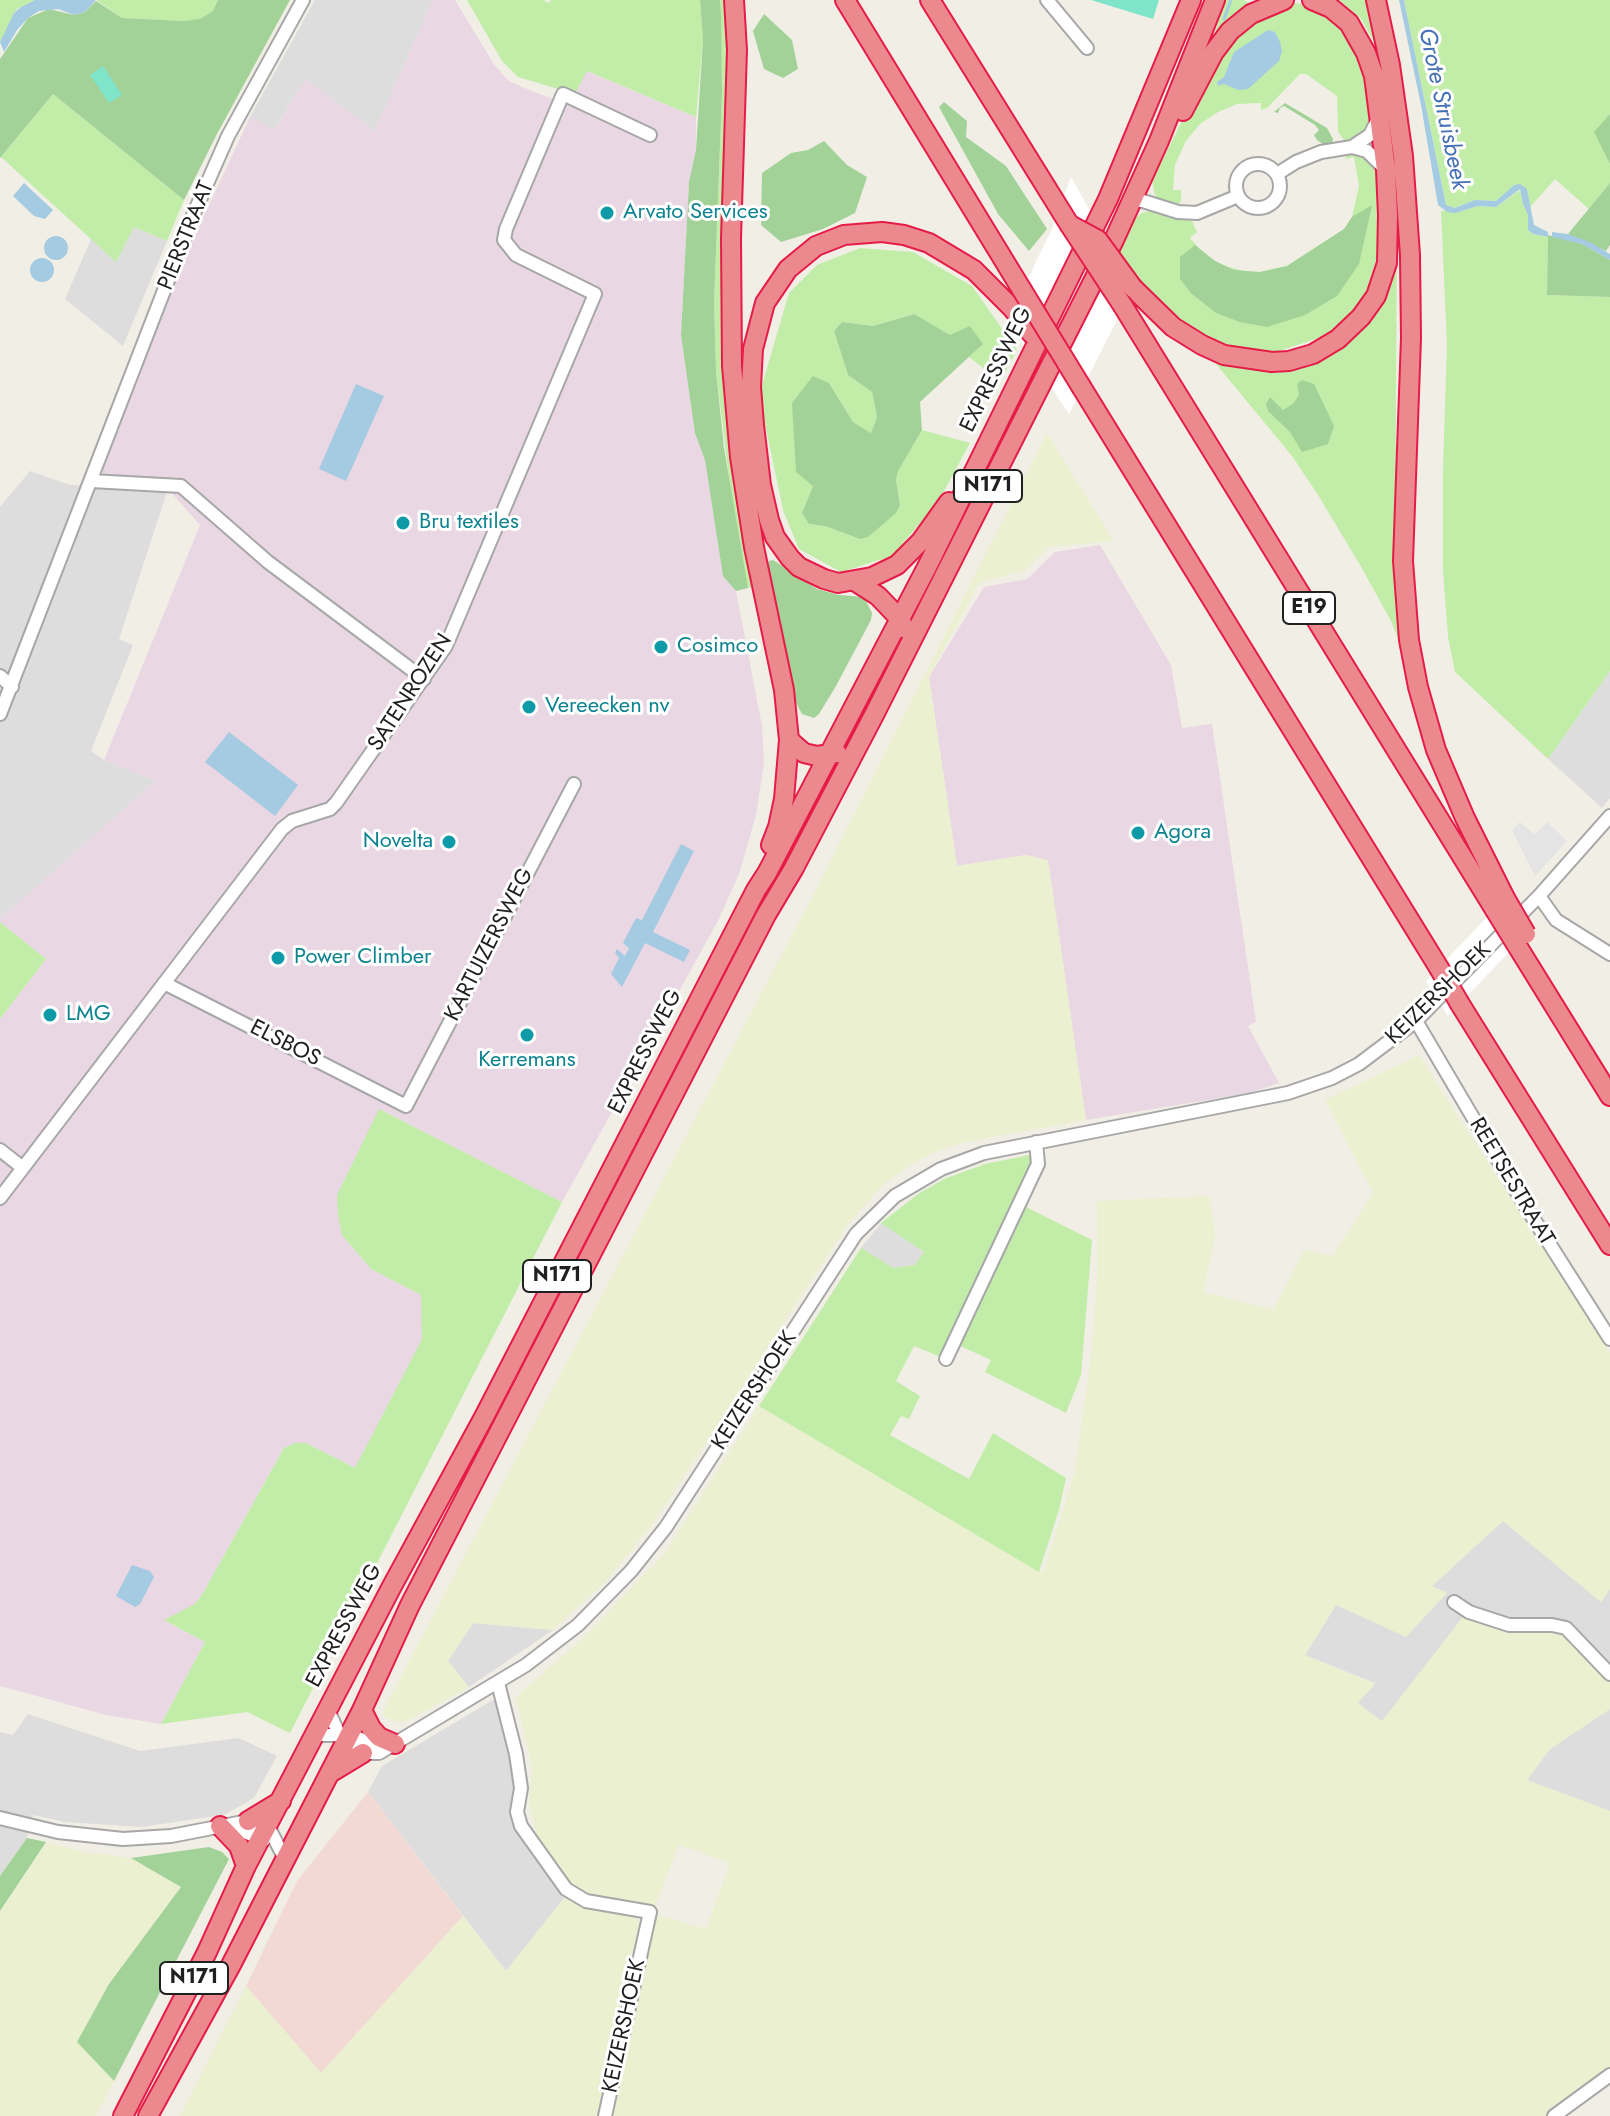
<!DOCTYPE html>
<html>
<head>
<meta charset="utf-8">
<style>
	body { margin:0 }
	canvas { display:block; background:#f1eee6 }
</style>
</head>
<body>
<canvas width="1610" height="2116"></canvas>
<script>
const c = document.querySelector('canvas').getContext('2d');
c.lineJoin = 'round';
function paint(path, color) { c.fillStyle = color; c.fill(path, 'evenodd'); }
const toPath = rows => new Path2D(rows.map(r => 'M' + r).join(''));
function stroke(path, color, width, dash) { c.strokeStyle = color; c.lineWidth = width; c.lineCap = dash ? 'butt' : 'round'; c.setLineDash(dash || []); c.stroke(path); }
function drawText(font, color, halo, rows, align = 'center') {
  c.font = font + ' Jost,sans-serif'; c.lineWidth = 6; c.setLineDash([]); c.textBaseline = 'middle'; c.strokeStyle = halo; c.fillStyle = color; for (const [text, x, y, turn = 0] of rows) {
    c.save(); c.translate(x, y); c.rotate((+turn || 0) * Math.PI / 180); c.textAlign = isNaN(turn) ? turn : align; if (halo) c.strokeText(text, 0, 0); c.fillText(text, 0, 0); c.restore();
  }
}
const residential = toPath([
	[315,0,433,0,375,131,305,79,274,131,250,117],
	[134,227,167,241,123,346,65,299,91,239,116,261],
	[30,471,70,485,168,489,119,639,133,645,91,751,104,760,156,781,0,919,0,507],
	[1610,671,1610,798,1602,808,1548,759],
	[881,1223,924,1252,915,1265,893,1268,861,1248],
	[1503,1521,1601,1602,1610,1589,1610,1672,1523,1624,1466,1613,1382,1722,1358,1703,1375,1683,1305,1655,1336,1605,1446,1592,1431,1587],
	[473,1623,553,1630,469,1687,448,1661],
	[498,1697,517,1782,515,1808,564,1892,565,1897,506,1971,368,1792,382,1766],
	[1610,1709,1610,1811,1527,1780,1550,1749],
	[28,1714,140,1751,239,1738,277,1756,254,1798,224,1815,141,1827,65,1822,33,1815,27,1838,0,1876,0,1732,13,1735]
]);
const commercial = toPath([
	[368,1792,463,1916,321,2073,246,1986,297,1881]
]);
const industrial = toPath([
	[433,0,455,0,495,66,509,81,529,90,569,105,586,71,696,117,696,150,689,182,681,335,695,432,705,460,723,576,736,591,762,726,764,763,756,815,739,874,718,921,562,1202,379,1109,342,1235,371,1269,421,1295,423,1339,355,1468,306,1443,284,1448,203,1593,195,1604,165,1621,205,1642,161,1724,106,1715,0,1686,0,1019,46,959,0,922,0,919,156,781,104,760,200,525,168,489,92,487,190,246,250,117,275,130,305,79,375,131],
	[1100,545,1171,665,1182,728,1212,724,1256,1022,1248,1026,1279,1083,1250,1093,1086,1120,1048,861,1026,855,957,866,929,677,984,587,1027,579,1055,552]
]);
const farmland = toPath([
	[1047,433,1114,541,1049,547,1025,570,979,583,929,677,957,866,1026,855,1048,860,1086,1120,966,1142,935,1152,908,1167,884,1184,849,1223,655,1521,606,1581,553,1630,473,1623,448,1661,469,1687,408,1721,398,1722,386,1718,383,1715,386,1705,812,897],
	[1419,1055,1610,1353,1610,1589,1601,1602,1503,1521,1432,1586,1447,1593,1406,1637,1336,1605,1305,1655,1375,1684,1358,1703,1382,1721,1466,1613,1564,1630,1610,1678,1610,1709,1550,1749,1527,1780,1610,1811,1610,2072,1549,2116,610,2116,654,1914,706,1929,730,1863,679,1845,655,1906,592,1898,570,1886,537,1835,529,1804,532,1768,516,1697,583,1638,664,1554,759,1406,1043,1573,1075,1471,1091,1357,1097,1280,1097,1201,1210,1196,1215,1237,1203,1292,1273,1310,1304,1250,1333,1256,1373,1193,1325,1100],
	[46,1842,85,1852,131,1858,181,1887,109,1984,77,2042,114,2081,96,2116,0,2116,0,1911],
	[565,1897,596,1908,634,1913,638,1919,640,1927,600,2108,608,2116,180,2116,246,1986,321,2073,463,1916,506,1971]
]);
const grass = toPath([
	[0,0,35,0,17,9,0,42],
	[96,0,218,0,213,11,199,20,183,21,122,18],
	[467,0,543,0,549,3,551,0,700,0,703,40,696,117,587,71,575,94,518,77,502,61],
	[720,0,727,0,729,70,722,236,723,361,731,455,753,587,748,588,733,511,716,371,714,303,722,93],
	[1225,0,1243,0,1250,3,1231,17,1214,36],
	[1339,0,1366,0,1377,47,1361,19],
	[1404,0,1610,0,1610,114,1595,132,1610,164,1610,183,1589,209,1555,179,1530,207,1527,189,1514,185,1496,201,1475,200,1455,208,1446,205],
	[1290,3,1305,4,1333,16,1357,47,1371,100,1371,124,1365,132,1352,141,1345,142,1338,131,1337,96,1306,74,1300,74,1267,108,1261,110,1261,103,1237,104,1218,112,1200,124,1186,141,1175,165,1173,190,1181,190,1181,202,1175,206,1161,202,1155,195,1152,181,1187,111,1234,33],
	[53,94,184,200,167,241,134,227,116,262,1,157],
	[1349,152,1365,155,1376,165,1380,174,1379,251,1364,297,1342,324,1322,337,1279,351,1255,351,1214,341,1175,317,1142,286,1143,283,1119,253,1134,219,1142,213,1152,210,1190,217,1197,232,1190,238,1204,254,1222,265,1247,272,1260,272,1287,266,1344,229,1352,217,1359,186,1354,157,1345,159],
	[1520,190,1523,204,1528,215,1528,230,1533,234,1548,237,1547,295,1610,297,1610,671,1548,759,1455,672,1448,637,1443,571,1443,468,1447,345,1441,211,1462,211,1478,206,1496,207],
	[1397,231,1395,555,1397,613,1403,644,1400,644,1391,621,1360,565,1318,495,1292,456,1216,364,1218,362,1264,371,1290,368,1312,363,1346,345,1371,318,1388,277],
	[860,248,913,252,972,286,1017,350,1000,381,969,357,982,344,950,335,913,314,873,326,842,322,834,331,848,375,872,392,877,417,871,433,853,422,829,383,813,486,802,513,809,524,825,526,860,539,900,505,896,480,898,470,922,430,970,443,938,502,892,556,841,572,799,549,783,510,759,395,789,293,817,265],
	[0,922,46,959,0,1019],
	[379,1109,562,1202,290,1733,247,1712,161,1724,205,1642,164,1620,195,1604,203,1593,284,1448,295,1443,306,1443,355,1468,422,1339,421,1295,371,1269,342,1235,338,1215,337,1195],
	[1034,1154,1028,1182,943,1358,914,1346,896,1381,920,1396,909,1419,901,1416,890,1435,969,1479,993,1433,1066,1478,1059,1510,1039,1572,759,1406,861,1248,893,1268,915,1265,924,1252,881,1223,918,1194,944,1179,985,1164],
	[1024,1206,1092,1240,1081,1375,1066,1413,985,1372,991,1360,958,1345]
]);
const forest = toPath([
	[218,0,290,0,217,134,184,200,53,94,0,158,0,59,28,18,49,9,74,15,85,12,96,1,122,18,183,21,200,19,213,11],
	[700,0,720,0,721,16,722,93,714,303,716,371,724,448,748,588,736,591,723,576,705,460,695,433,681,335,689,182,696,150,703,40],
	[764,14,792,40,798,69,783,78,764,69,753,31],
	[944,102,967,121,966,137,1006,166,1047,229,1029,251,998,214,939,107],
	[1285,103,1327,128,1333,139,1332,143,1324,145,1317,140,1314,135,1319,130,1315,125,1284,106,1280,108,1278,113,1274,112],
	[1610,114,1610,164,1594,132],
	[824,141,847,165,867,177,855,213,823,229,781,242,761,225,762,173,791,153,808,150],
	[1610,183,1610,245,1606,251,1568,234],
	[1372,205,1359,264,1337,296,1305,315,1267,327,1240,322,1216,313,1191,293,1180,279,1180,257,1195,245,1215,261,1234,270,1260,272,1287,266,1344,229,1352,217],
	[1548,235,1582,244,1610,260,1610,297,1547,295],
	[914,314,950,335,970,326,983,344,920,402,922,430,898,471,896,480,900,505,896,513,868,537,860,539,825,526,809,524,802,513,813,486,796,472,792,403,813,376,829,383,853,422,871,433,877,417,872,392,848,375,834,331,842,322,873,326],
	[1302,380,1314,384,1334,426,1328,444,1302,452,1290,432,1268,411,1266,404,1270,397,1283,410,1293,404,1299,395,1297,384],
	[773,560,817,589,839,595,864,597,872,613,871,620,836,686,819,714,814,718,802,714,795,701,768,570,769,561],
	[27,1838,46,1842,0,1911,0,1876],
	[209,1847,222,1852,229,1859,114,2081,77,2042,109,1984,181,1887,131,1858]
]);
const pitch = toPath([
	[1091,0,1159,0,1153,19],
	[103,66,122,95,109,103,90,75]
]);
const parking = toPath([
	[1520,822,1535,835,1547,822,1567,841,1535,876,1512,830]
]);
const water = toPath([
	[35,0,96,0,85,12,74,15,58,9,39,11,28,18,17,30,4,52,0,42,14,13,21,7],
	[1399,0,1404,0,1446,205,1455,208,1475,200,1496,201,1514,185,1520,184,1527,189,1534,225,1548,232,1548,237,1533,234,1528,230,1528,215,1523,204,1520,189,1496,207,1478,206,1455,213,1447,212,1438,205,1421,105],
	[1268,30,1275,32,1280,42,1282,51,1279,61,1248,89,1238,90,1224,84,1218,86,1217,82,1224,77,1234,52],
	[24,183,53,210,45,219,34,216,13,196],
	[1552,232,1568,234,1590,242,1610,254,1610,260,1582,244,1552,237],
	'44 248a12 12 0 1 1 24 0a12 12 0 1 1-24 0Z',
	'30 270a12 12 0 1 1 24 0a12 12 0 1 1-24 0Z',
	[356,384,384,396,346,481,319,469],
	[229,732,298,785,275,816,205,762],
	[681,844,694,851,653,932,690,950,684,962,645,943,622,987,611,974,619,958,615,953,617,949,625,956,629,948,623,943,636,918,642,920],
	[132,1565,150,1571,154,1577,140,1604,135,1607,116,1596]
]);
const pier = toPath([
	[1071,177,1102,232,1138,279,1069,414,1007,321,1053,227],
	[1513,890,1534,926,1448,1016,1426,981]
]);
const stream = toPath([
	[1224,19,1231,0]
]);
const minor = toPath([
	[1047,0,1087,48],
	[1352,147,1367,151,1385,169],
	'1236 186a22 22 0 1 1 44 0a22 22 0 1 1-44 0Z',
	[1277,174,1296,162,1321,152,1352,147,1370,135,1378,119],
	[1131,201,1143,201,1178,212,1197,213,1238,196],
	[91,481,181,486,268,562,424,679],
	[0,676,12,687],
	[0,714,194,213,228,136,303,0],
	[1539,896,1556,920,1610,954],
	[164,983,406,1106,574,784],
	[1416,1021,1521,1199,1610,1339],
	[0,1150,23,1168],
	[0,1198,282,829,292,821,330,809,336,803,446,646,595,294,516,255,504,240,506,229,563,94,650,135],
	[946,1359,1038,1164,1036,1142],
	[1454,1602,1469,1612,1509,1625,1552,1625,1566,1628,1610,1674],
	[498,1683,516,1754,521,1788,517,1812,521,1826,566,1889,586,1901,650,1912,605,2116],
	[328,1710,344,1745,363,1753,379,1753,526,1665,578,1625,631,1571,666,1527,856,1234,895,1196,941,1169,984,1153,1288,1093,1332,1078,1359,1064,1416,1021,1539,896,1610,816],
	[315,1735,349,1735,375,1744,388,1744],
	[0,1818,58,1832,123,1839,171,1836,248,1821,271,1832,285,1859],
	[227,1825,264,1840],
	[1554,2116,1610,2075]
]);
const highway = toPath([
	[734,0,737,50,731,238,732,366,740,457,754,547,784,690,789,740,784,799,778,827,771,845],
	[845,0,1022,290],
	[930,0,1069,224],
	[1376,0,1390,65,1403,156,1410,255,1411,338,1403,561,1409,640,1418,687,1436,750,1465,818,1505,898],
	[1183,111,1214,52,1230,31,1251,14,1284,0],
	[1133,288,1173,327,1202,345,1224,355,1272,362,1289,361,1313,354,1338,339,1361,317,1376,296,1387,263,1388,215,1386,170,1374,76,1366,53,1349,23,1331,8,1312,0],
	[1123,306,1495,910],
	[1082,388,1439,968],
	[949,502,921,541,897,565,872,577,838,583,824,579,799,567,790,558,775,537,769,520,761,485,754,425,751,387,753,349,765,303,788,269,816,246,844,235,882,232,904,235,929,243,974,270,1013,309,1032,334],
	[856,582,878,596,900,619,904,628],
	[789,740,804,753,817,756,837,753],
	[1516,944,1610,1096],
	[1460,1004,1610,1245],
	[362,1710,371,1728,379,1737,395,1744],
	[330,1773,363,1753],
	[248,1821,281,1801],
	[220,1826,239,1846,246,1866],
	[123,2116,207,1952,246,1866,391,1588,484,1417,756,890,767,873,927,567,1108,199,1191,0],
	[148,2116,231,1965,362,1710,410,1605,766,915,794,868,874,715,1114,240,1159,141,1215,0]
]);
const highwayBridge = toPath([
	[1069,224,1123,306],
	[1072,226,1098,240,1133,288],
	[1022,290,1082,388],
	[1505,898,1526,934],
	[1495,910,1516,944],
	[1439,968,1460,1004]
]);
const markers = [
	[607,213,8,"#0f9aa8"],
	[403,523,8,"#0f9aa8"],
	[661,647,8,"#0f9aa8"],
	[529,707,8,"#0f9aa8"],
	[1138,833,8,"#0f9aa8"],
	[449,842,8,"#0f9aa8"],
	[278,958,8,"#0f9aa8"],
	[50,1015,8,"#0f9aa8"],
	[527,1035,8,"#0f9aa8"]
];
const shields = [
	[988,486,68],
	[1309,608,52],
	[557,1276,68],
	[194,1978,68]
];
const shieldNames = [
	["N171",988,486],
	["E19",1309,608],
	["N171",557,1276],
	["N171",194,1978]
];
const cultureNames = [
	["Arvato Services",623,213],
	["Bru textiles",419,523],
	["Cosimco",677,647],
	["Vereecken nv",545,707],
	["Agora",1154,833],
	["Novelta",433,842,"right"],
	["Power Climber",294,958],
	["LMG",66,1015],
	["Kerremans",527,1061,"center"]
];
const streetNames = [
	["PIERSTRAAT",187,236,-68],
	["EXPRESSWEG",997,370,-64],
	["SATENROZEN",411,693,-57],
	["KARTUIZERSWEG",490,945,-63],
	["KEIZERSHOEK",1439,994,-44],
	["ELSBOS",285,1044,27],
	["EXPRESSWEG",646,1052,-63],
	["REETSESTRAAT",1511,1182,59],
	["KEIZERSHOEK",755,1391,-57],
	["EXPRESSWEG",345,1626,-62],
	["KEIZERSHOEK",625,2026,-78]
];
const waterNames = [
	["Grote Struisbeek",1442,109,78]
];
paint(residential, '#dedddd');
paint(commercial, '#f2d9d4');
paint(industrial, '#ead7e4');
paint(farmland, '#eaf0d0');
paint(grass, '#c2eda9');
paint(forest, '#a2d298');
paint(pitch, '#7fe4ca');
paint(parking, '#e4e4e4');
paint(water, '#a4cbe1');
paint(pier, '#fff');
stroke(stream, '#a4cbe1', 3);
stroke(minor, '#a7a7a7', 16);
stroke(highway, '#e51c48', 22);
stroke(minor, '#fff', 12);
stroke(highway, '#ec898f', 18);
stroke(highwayBridge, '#e51c48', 22, []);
stroke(highwayBridge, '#ec898f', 18);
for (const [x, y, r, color] of markers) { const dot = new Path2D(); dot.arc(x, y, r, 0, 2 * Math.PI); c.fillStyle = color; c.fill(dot); stroke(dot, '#fff', 3); }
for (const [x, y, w] of shields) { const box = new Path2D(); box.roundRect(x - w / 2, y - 16, w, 32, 6); c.fillStyle = '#fff'; c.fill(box); stroke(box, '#202020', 2); }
drawText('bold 20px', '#202020', null, shieldNames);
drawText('22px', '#0d838f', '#fff', cultureNames, 'left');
drawText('22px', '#202020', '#fff', streetNames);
drawText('italic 24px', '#4670b6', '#fff', waterNames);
</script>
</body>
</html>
